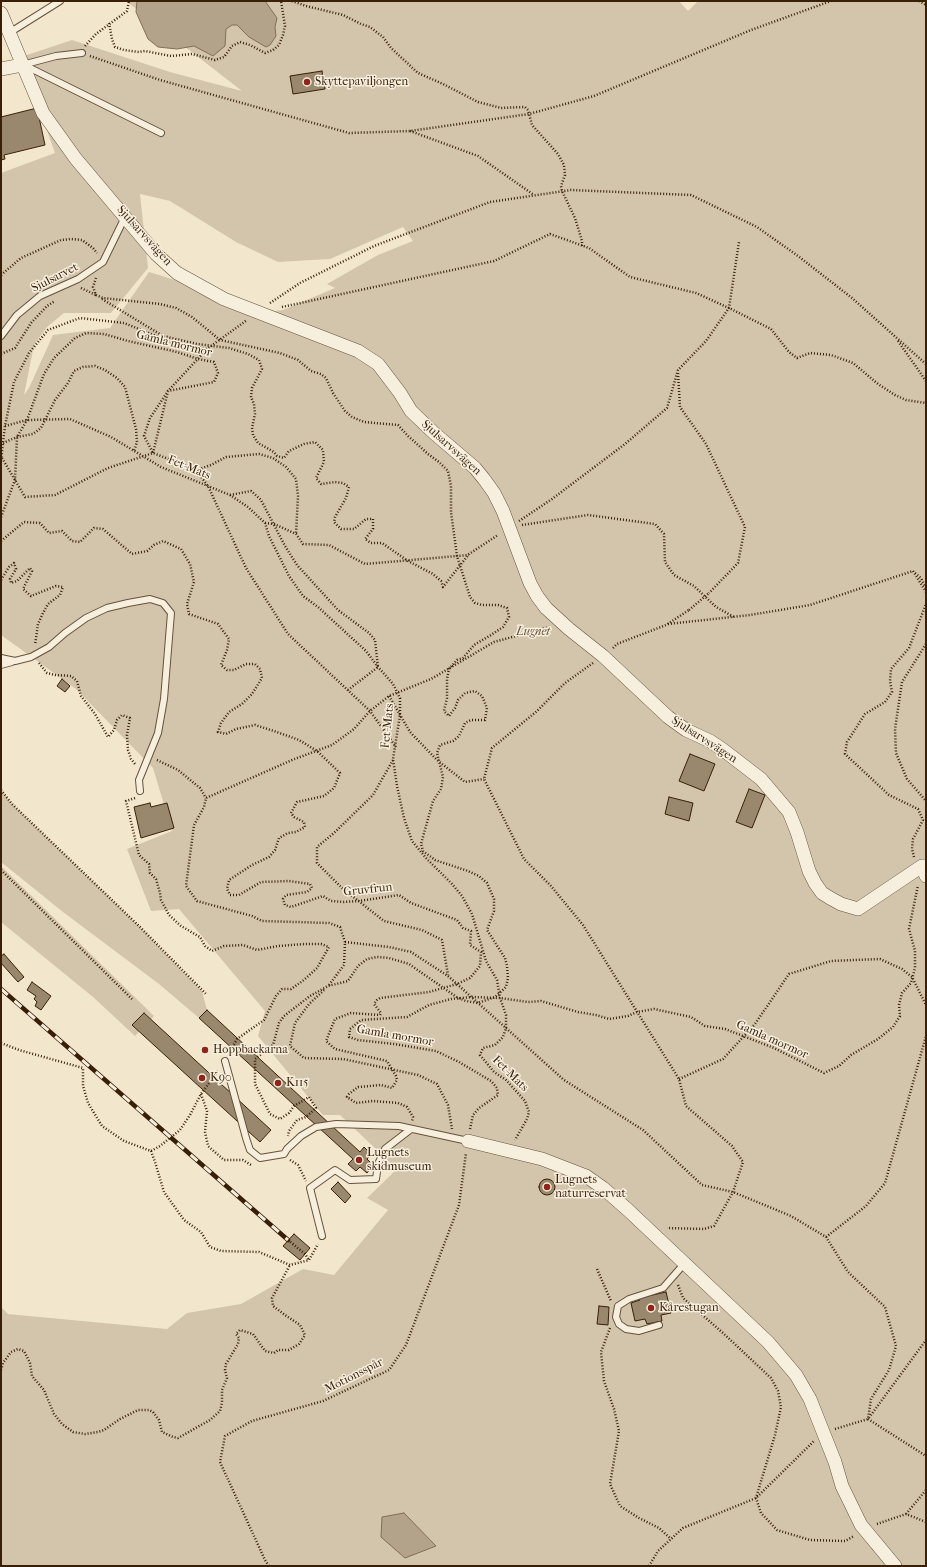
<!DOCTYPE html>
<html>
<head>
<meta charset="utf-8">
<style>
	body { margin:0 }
	#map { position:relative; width:927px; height:1567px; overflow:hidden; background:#f2e7cd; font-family:"IM FELL French Canon",serif }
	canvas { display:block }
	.frame { position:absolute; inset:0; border:2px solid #391f08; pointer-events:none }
</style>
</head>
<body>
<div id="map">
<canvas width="927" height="1567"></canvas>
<div class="frame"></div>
</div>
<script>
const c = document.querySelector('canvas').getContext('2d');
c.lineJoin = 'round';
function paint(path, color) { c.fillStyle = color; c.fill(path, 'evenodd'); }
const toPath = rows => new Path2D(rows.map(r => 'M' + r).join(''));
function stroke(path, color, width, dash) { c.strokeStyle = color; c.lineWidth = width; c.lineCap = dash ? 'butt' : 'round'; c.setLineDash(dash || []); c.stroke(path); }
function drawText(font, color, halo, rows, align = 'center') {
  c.font = font + ' "IM FELL French Canon",serif'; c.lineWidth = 3; c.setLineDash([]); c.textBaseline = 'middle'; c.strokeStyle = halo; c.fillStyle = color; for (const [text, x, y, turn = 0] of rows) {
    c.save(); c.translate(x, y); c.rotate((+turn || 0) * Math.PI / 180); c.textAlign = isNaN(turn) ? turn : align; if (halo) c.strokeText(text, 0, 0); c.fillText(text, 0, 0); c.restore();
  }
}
const green = toPath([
	[126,1,679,1,688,11,698,1,926,1,926,1566,1,1566,1,1307,8,1314,167,1329,187,1313,241,1304,303,1269,334,1275,388,1210,367,1198,397,1169,340,1115,323,1115,258,1036,265,1011,179,909,151,911,127,849,172,831,153,768,76,689,1,635,1,173,55,153,21,57,72,40,170,72,242,91],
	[140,194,170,201,236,242,278,262,330,259,403,227,413,241,378,255,327,284,335,288,283,310,275,311,149,272,110,328,53,335,29,388,24,395,34,345,47,327,64,313,111,313,148,268],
	[1,790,12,804,140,927,202,991,207,1010,199,1018,159,984,63,912,1,862],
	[1,866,154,1016,135,1036,93,997,1,922]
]);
const water = toPath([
	[137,1,265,1,277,18,275,27,276,36,270,45,266,47,249,37,237,25,232,25,226,29,225,46,213,56,194,46,177,49,158,47,148,39,136,12,137,1],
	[404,1513,436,1546,405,1558,381,1537,382,1517,404,1513]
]);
const building = toPath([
	[322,71,325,89,293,94,290,76,322,71],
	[37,108,45,145,4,155,5,159,1,160,1,117,37,108],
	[62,679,70,686,65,692,57,686,62,679],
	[690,754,715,764,704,791,679,781,690,754],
	[749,789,765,795,752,828,736,822,749,789],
	[669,797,693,803,689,821,665,814,669,797],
	[150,803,151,807,167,803,174,828,141,838,134,807,150,803],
	[4,954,24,977,18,982,1,963,1,956,4,954],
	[32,982,51,996,41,1010,35,1006,37,1002,34,999,36,996,27,990,32,982],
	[207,1010,360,1152,364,1147,371,1154,367,1159,374,1166,367,1173,360,1167,356,1171,348,1164,353,1159,199,1018,207,1010],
	[144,1013,271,1130,260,1142,132,1025,144,1013],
	'539 1187a8 8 0 1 1 16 0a8 8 0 1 1-16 0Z',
	[338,1182,351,1196,345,1203,331,1189,338,1182],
	[294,1234,310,1248,300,1260,283,1246,294,1234],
	[666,1292,671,1313,661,1315,662,1321,647,1324,645,1319,635,1321,631,1303,640,1300,639,1298,666,1292],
	[599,1306,609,1307,608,1325,597,1324,599,1306]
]);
const path = toPath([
	[292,1,306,6,343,15,361,24,370,27,383,37,391,48,418,73,443,84,478,102,501,108,525,107,528,110,532,125,558,154,564,165,565,175,561,186,562,191,575,218,582,241,582,246],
	[919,1,926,5],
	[109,23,112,39,115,47,124,50,139,52,145,51,171,56,192,54,215,60,224,57,232,46,240,42,250,45,265,53,273,50,279,45,283,35,285,26,281,1],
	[85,46,96,34,127,11,129,1],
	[90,56,160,80,349,133,410,131,529,114,594,96,751,30,831,1],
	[410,131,478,156,534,195],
	[1,275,21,258,61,240,71,239,82,240,93,248,97,253],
	[96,278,93,287,96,295,103,298,160,304,176,308,192,317,220,340,280,353,298,360,311,371,321,374,326,378,333,393,345,411,352,417,364,422,398,425,408,436,428,454,439,462,448,471,451,486,451,512,457,556,470,597,475,603,482,605,498,605,507,608,509,617,503,627,491,635,474,645,463,658,457,660,449,669,447,679,447,698,444,711,449,716,455,708,458,700,465,693,475,691,482,696,487,708,485,720,471,720,465,723,459,736,453,741,440,745,437,753,443,777,441,789,433,801,421,844,423,851,435,860,468,871,479,876,487,883,494,899,494,911,487,930,505,958,507,966,508,978,506,987,495,997,478,1003,466,1001,458,998,409,964,389,958,377,957,367,959,358,966,348,981,328,986,310,996,284,1016,279,1023,273,1045,255,1059,255,1084,270,1114,280,1119,289,1113,294,1106,309,1097,316,1108,306,1117,297,1120,289,1131,288,1136],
	[81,288,96,295],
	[102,299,163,336,197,344,229,348,248,354,259,360,262,369,252,388,251,397,254,404,255,414,252,428,253,435,258,443,274,452,277,456,284,458,289,451,304,444,315,442,323,450,324,462,316,478,321,484,335,482,343,483,349,487,346,498,335,517,334,522,341,529,354,529,366,519,373,519,373,529,365,539,371,543,382,543,408,561,433,574,441,581,443,587,469,554,498,535],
	[270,303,300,283,374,246,490,202,571,190,691,195,757,227,798,256,852,298,926,364],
	[282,307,494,261,550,234,589,248,630,277,696,293,729,308,771,329,789,352,797,358,810,353,831,355,853,363,878,384,895,395,906,400,926,403],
	[898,341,926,381],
	[1,354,15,348,31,323,47,306,55,301],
	[678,373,680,407,706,444,745,527,738,563,709,593],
	[5,426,27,420,70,419,111,437,161,467,230,495,248,507,265,523,269,536,289,576,303,596,318,607,366,651,378,667,393,684,400,698,400,715,393,759,397,786,404,818,412,841,426,858,452,884,462,896,472,914,486,961,497,980,500,998,506,1015,506,1028,503,1037,495,1045,483,1048,480,1055,494,1072,506,1080,525,1101,529,1112,527,1119,515,1140],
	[3,443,17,437,33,434,41,428,55,400,68,383,74,371,83,367,95,366,105,370,117,378,125,387,136,429,137,442,134,451],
	[153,453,168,391,207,349,247,320],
	[2,458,25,497,55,495,108,468,153,453],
	[1,460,5,426,14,382,29,353,48,330,80,318,124,323,171,342,207,349],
	[174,463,188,468],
	[196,470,208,486,246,568,288,634,370,711,396,747],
	[230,495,251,491,261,500,285,546,297,565,338,610,369,633,375,640,378,667,348,690],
	[1,517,15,480,17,437,27,420,44,374,54,358,75,338,86,333,104,334,128,341,177,352,198,359,214,362,218,373,214,382,168,391,150,418,144,436,153,453,197,470,211,465,226,457,259,454,273,458,286,467,296,479,298,496,296,534],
	[519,521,552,499,625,444,667,408,678,370,706,341,729,308,739,242],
	[265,523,274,524,296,534,303,544,329,545,365,564,469,555],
	[522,525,588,515,655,524,664,534,665,562,674,575,694,586,716,607,734,617],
	[1,541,24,522,40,523,49,533,62,531,72,541,80,542,94,528,103,529,132,554,147,551,154,545,163,541,181,549,190,564,194,582,187,604,189,614,218,624,229,639,227,650,221,665,227,670,234,670,246,664,255,664,260,669,262,678,252,694,242,704,229,712,221,723,218,732,226,734,236,729,255,725,274,731,299,740,317,751,340,773,334,788,324,796,297,802,291,813,294,817,304,822,305,827,296,832,288,833,279,838,275,850,269,857,252,865,229,880,227,889,230,895,239,895,261,882,289,881,310,884,312,888,307,892,286,895,283,899,285,905,291,907,323,896,331,901,343,902,359,901,399,895,411,903,457,920,463,928,471,931,470,945,481,952,480,966,470,978,457,984,429,992,380,998,377,1000,374,1004,381,1013,380,1015,351,1013,335,1019,326,1041,335,1049,387,1061,396,1076,397,1080,392,1088,381,1085,358,1087,349,1094,347,1097,356,1103,373,1101,398,1103,407,1107,413,1117,412,1121],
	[913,571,926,592],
	[915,573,921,578,926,588],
	[1,580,9,567,14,563,16,569,10,579,11,583,17,581,30,568,32,571,23,589,31,596,56,586,63,587,60,595,48,604,43,613,38,624,35,645],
	[668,624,750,615,810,605,913,571],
	[926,644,902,682,895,729,896,753,907,779,926,801],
	[613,648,617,644,666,625,689,610],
	[39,663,47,673,55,675,71,676,77,681,81,696,95,714,108,737,114,730,117,720,122,715,130,718,127,735,128,750,131,759,135,764],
	[593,663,565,683,537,711,492,748,484,779,524,859,551,886,583,925,679,1079,686,1106,732,1146,743,1162,733,1192,714,1226,704,1229,667,1228],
	[389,696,410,732,437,760,465,782,484,779],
	[157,760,178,770,200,788,206,798],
	[393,760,373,795,334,833,317,847,317,863,342,888,384,921,422,930,442,940,448,975],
	[1,790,12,804,140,927,206,994],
	[135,798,126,801,139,855,149,864,150,873,156,879,160,893,161,900,169,915,181,926,200,937,205,946,212,951,224,946,243,945,257,950,278,946,305,944,321,944,329,947,317,968,304,980,291,989,282,989,276,996,264,1020,237,1039,229,1053],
	[914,857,912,849,913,839,923,820,918,809,889,795,845,754,847,742,865,714,885,702,892,692,890,681,891,669,909,648,926,604],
	[1,870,132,999],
	[345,942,389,947,411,952,448,976,564,1080,643,1130,702,1185,733,1192,791,1216,826,1237,848,1272,885,1307,896,1346,889,1370,871,1399,868,1419],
	[329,985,344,965,345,942,340,927,329,923,262,921,252,916,197,901,186,886,194,825,204,807,206,798,292,760,332,745,354,729,370,711,389,696,431,679,494,642,549,627],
	[324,990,309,1004,295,1023,290,1046,304,1058,343,1059,418,1075,437,1084,448,1105,452,1129],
	[1,1043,19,1050,83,1068,83,1086,88,1103,102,1126,124,1141,151,1151,160,1146,180,1130,190,1115,201,1094,218,1071],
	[679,1079,723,1059,755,1024,789,974,831,961,880,959,902,969,912,977,926,1005],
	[201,1094,207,1111,205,1132,208,1146,224,1160,243,1160,251,1165],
	[470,1129,473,1115,479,1108,498,1095,497,1088,491,1081,459,1062,436,1051,394,1044,358,1040,349,1037,350,1029,361,1020,407,1017,429,1005,451,999,472,997,500,998,528,1002,541,1001,578,1012,596,1015,609,1019,628,1016,637,1012,654,1009,691,1017,705,1026,725,1029,774,1048,824,1073,839,1066,851,1055,878,1039,893,1027,900,1016,899,1005,902,993,911,983,915,968,915,951,909,929,918,885],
	[151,1151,155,1162,164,1192,184,1220,201,1232,210,1247,221,1251,259,1252,290,1265,309,1260,318,1244],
	[290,1160,298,1165,306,1181],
	[826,1237,866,1206,885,1183,926,1036],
	[288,1240,305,1254,309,1260],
	[597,1269,611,1301],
	[678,1285,683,1298,723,1333,771,1378,778,1391,781,1407,775,1435,756,1498,761,1513,777,1530,810,1540,845,1541,854,1536],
	[610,1328,601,1352,604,1381,614,1409,619,1431,610,1484,620,1506,639,1518,659,1528,671,1539],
	[1,1370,3,1363,11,1352,18,1349,24,1351,30,1363,32,1376,44,1390,54,1414,62,1424,73,1432,85,1434,98,1432,104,1430,120,1419,138,1410,149,1410,153,1412,159,1420,162,1432,173,1437,178,1438,210,1420,220,1411,222,1403,222,1390,227,1378,225,1370,226,1364,238,1344,239,1338,236,1334,240,1330,253,1334,265,1351,274,1353,278,1350,289,1350,299,1344,305,1335,300,1325,285,1315,273,1306,272,1298,290,1265],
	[868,1419,926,1456],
	[835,1429,868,1419,926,1340],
	[906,1514,926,1490],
	[877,1524,906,1514,926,1522],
	[269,1566,265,1560,220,1462,225,1436,252,1421,323,1401,389,1370,406,1345,459,1205,466,1153],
	[649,1566,658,1551,683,1528,756,1498,814,1441]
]);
const lane = toPath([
	[9,33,60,1],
	[22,65,56,56,82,53],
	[26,66,161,133],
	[1,336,17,315,40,296,78,279,103,262,125,217],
	[1,658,15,661,31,657,49,647,65,633,86,618,107,608,128,603,150,599,163,603,171,613,164,699,158,733,139,780,140,791],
	[1,665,12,662],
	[225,1061,246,1138,250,1150,260,1158,284,1154,287,1149,301,1136,316,1127,336,1124,399,1126,468,1141],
	[322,1236,310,1188,335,1170,350,1180,376,1179,378,1164,385,1149,411,1129],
	[659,1325,639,1331,626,1329,619,1324,616,1317,618,1306,629,1299,663,1288,684,1264]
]);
const street = toPath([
	[1,13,43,113,76,159,156,254,177,273,224,299,358,351,378,364,400,393,411,411,434,433,475,468,484,479,494,493,503,511,530,583,537,596,546,608,569,629,603,656,668,717,686,730,710,741,722,749,761,779,789,812,797,832,809,871,815,883,822,893,830,898,841,904,858,909,922,866,926,876],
	[1,69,22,65],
	[468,1141,542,1159,586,1176,603,1188,628,1210,768,1342,796,1375,810,1399,835,1462,842,1486,861,1525,895,1566]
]);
const rail = toPath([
	[1,989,288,1240]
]);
const pathBridge = toPath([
	[689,610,709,593]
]);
const markers = [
	[307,82,4,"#8f2418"],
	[205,1050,4,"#8f2418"],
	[202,1078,4,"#8f2418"],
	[278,1083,4,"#8f2418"],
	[359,1160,4,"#8f2418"],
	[547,1187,4,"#8f2418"],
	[651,1308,4,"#8f2418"]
];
const poiNames = [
	["Skyttepaviljongen",315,82],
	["Hoppbackarna",213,1050],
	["K90",210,1078],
	["K115",286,1083],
	["Lugnets",367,1153],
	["skidmuseum",367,1167],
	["Lugnets",555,1180],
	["naturreservat",555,1194],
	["Kårestugan",659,1308]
];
const streetNames = [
	["Sjulsarvsvägen",144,236,48],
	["Sjulsarvet",55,278,-27],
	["Gamla mormor",174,344,14],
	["Sjulsarvsvägen",451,448,42],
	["Fet-Mats",189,468,22],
	["Fet-Mats",388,726,-84],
	["Sjulsarvsvägen",704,740,33],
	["Gruvfrun",368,890,-6],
	["Gamla mormor",395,1036,10],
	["Gamla mormor",772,1040,24],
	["Fet-Mats",510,1074,45],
	["Motionsspår",354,1376,-27]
];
const parkNames = [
	["Lugnet",533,632]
];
paint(green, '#d3c5ac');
paint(water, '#b3a38a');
stroke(water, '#826e56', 1);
paint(building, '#99876e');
stroke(building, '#391f08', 1);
stroke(lane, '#675139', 8);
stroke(street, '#675139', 14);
stroke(path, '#391f08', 2.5, [1, 2]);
stroke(lane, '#f7efde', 6);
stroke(street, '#f7efde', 13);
stroke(rail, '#391f08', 4.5);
stroke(rail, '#f7efde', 3, [9]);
stroke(pathBridge, '#391f08', 2.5, [1, 2]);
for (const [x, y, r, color] of markers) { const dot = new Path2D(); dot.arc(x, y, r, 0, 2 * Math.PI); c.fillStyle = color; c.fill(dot); stroke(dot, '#f7efde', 1.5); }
drawText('12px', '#391f08', '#f7efde', poiNames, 'left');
drawText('12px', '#391f08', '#f7efde', streetNames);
drawText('italic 12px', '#675139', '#f7efde', parkNames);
</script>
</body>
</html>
